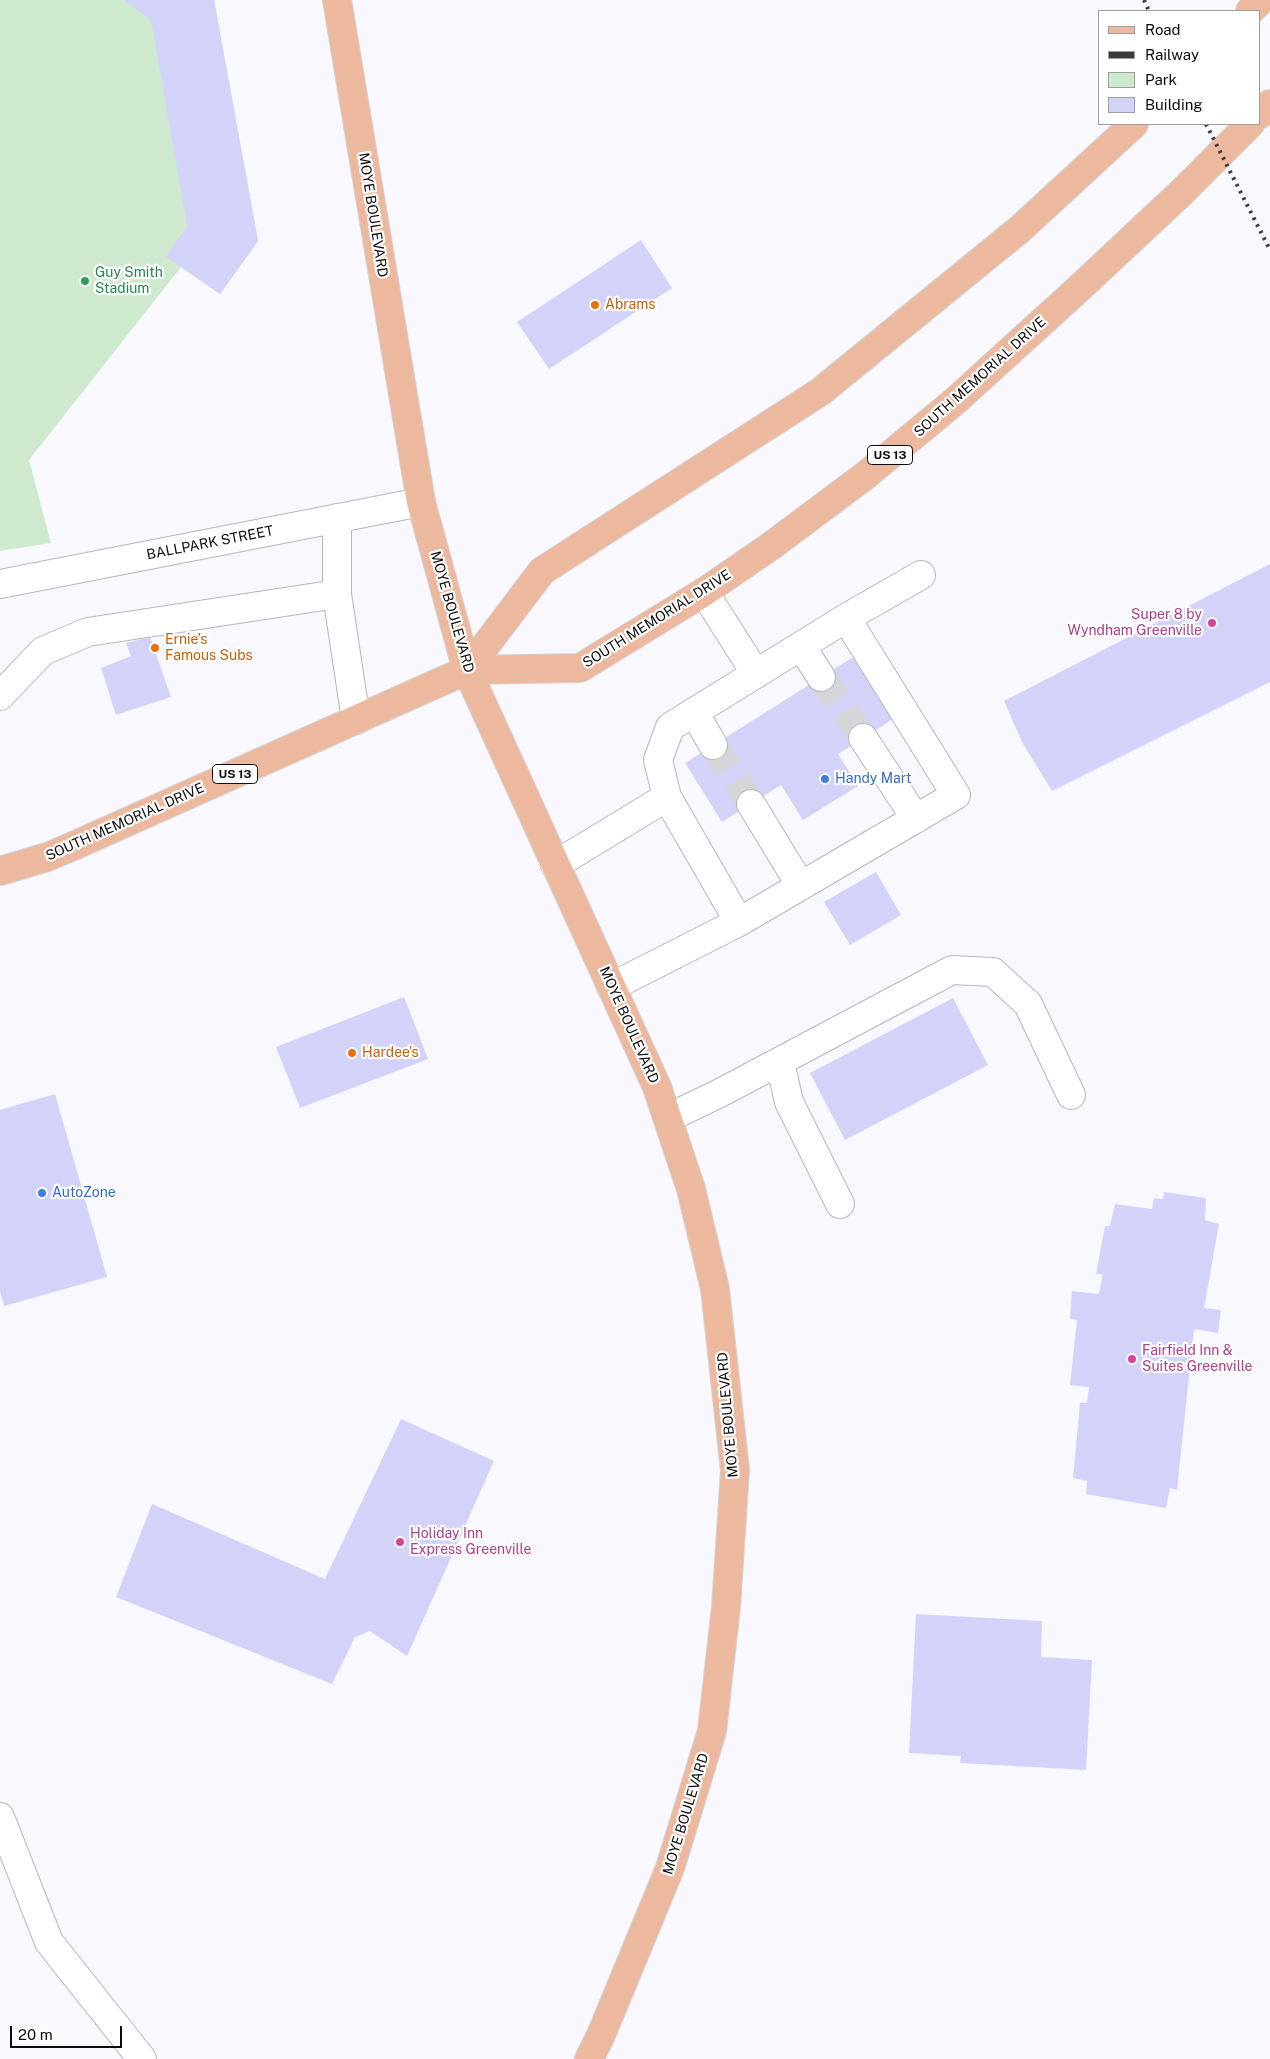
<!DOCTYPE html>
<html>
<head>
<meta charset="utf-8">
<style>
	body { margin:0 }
	#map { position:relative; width:1270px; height:2059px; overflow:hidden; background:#f8f8fe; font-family:"Public Sans",sans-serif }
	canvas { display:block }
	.legend { position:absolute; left:1098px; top:10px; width:162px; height:115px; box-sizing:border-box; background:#fff; border:1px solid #9e9e9f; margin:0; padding:6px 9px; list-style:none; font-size:15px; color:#0c0c0e }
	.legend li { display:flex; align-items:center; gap:10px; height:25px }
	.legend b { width:25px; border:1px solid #9e9e9f }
	.scale { position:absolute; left:10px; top:2026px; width:112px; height:22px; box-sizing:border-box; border:2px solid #0c0c0e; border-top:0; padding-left:6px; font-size:15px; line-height:18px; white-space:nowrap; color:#0c0c0e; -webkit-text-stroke:4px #fff; paint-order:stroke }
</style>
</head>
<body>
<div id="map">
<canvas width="1270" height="2059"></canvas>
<ul class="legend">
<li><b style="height:6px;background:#ecb99f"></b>Road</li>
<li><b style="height:6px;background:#3a3a3d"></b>Railway</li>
<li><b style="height:14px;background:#cfe9cf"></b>Park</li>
<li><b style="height:14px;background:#d3d2f8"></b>Building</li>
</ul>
<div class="scale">20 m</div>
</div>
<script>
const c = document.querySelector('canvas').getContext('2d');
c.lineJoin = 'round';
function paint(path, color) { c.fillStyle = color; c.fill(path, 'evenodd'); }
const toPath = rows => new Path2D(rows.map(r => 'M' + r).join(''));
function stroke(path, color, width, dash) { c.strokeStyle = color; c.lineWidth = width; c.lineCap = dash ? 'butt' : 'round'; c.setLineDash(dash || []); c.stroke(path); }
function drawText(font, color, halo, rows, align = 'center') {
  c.font = font + ' "Public Sans",sans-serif'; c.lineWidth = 4.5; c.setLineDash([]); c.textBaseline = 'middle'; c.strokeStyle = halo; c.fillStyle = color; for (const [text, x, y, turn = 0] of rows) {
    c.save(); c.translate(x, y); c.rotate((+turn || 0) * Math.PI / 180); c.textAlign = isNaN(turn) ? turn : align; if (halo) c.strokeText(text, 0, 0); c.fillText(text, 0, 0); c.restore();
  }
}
const green = toPath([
	[0,0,214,0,258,241,220,294,181,267,29,460,51,543,0,551]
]);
const building = toPath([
	[124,0,214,0,258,241,220,294,166,257,187,226,151,20],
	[641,240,672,288,549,369,517,322],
	[1270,564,1270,682,1052,791,1022,742,1004,701],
	[150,637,171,697,116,715,101,668,131,656,126,643],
	[855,656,893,719,838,754,858,786,803,820,781,785,722,822,685,763],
	[876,872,901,915,850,945,824,902],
	[404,997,428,1059,300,1108,276,1047],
	[953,998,988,1065,845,1140,810,1073],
	[55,1094,107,1277,4,1306,0,1291,0,1110],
	[1164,1192,1206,1198,1205,1220,1219,1224,1204,1308,1221,1310,1218,1333,1194,1329,1177,1490,1170,1488,1166,1508,1086,1494,1087,1481,1073,1478,1080,1403,1087,1403,1089,1387,1070,1385,1077,1320,1070,1319,1072,1291,1099,1294,1103,1274,1096,1274,1105,1226,1110,1226,1115,1204,1152,1209,1154,1198,1163,1199],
	[401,1419,494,1461,407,1656,370,1631,355,1637,332,1684,116,1597,152,1504,325,1579],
	[916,1614,1042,1621,1041,1657,1092,1660,1086,1770,960,1763,961,1756,909,1753]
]);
const minorTunnel = toPath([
	[821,677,863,738],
	[713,745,751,804]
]);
const minor = toPath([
	[337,518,337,594],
	[0,584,421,502],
	[704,592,756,674],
	[801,646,821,677],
	[0,696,43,651,88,632,337,594,356,720],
	[694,712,713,745],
	[863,738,916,819],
	[667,797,658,760,670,727,846,618],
	[751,804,801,886],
	[555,865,667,797,739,922,611,987],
	[739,922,956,795,846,618,921,575],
	[780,1062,789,1102,840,1204],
	[668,1118,720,1093,952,970,993,972,1028,1004,1071,1095],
	[0,1817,49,1942,142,2059]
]);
const major = toPath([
	[337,0,421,502,467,670,657,1087,691,1189,715,1289,735,1470,726,1607,712,1731,670,1868,601,2035,589,2059],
	[1250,11,1261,0],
	[1259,115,1270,104],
	[467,670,542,571,820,392,1020,229,1134,124],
	[0,871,47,857,71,847,467,670,580,668,704,592,771,546,866,475,954,402,1074,293,1181,193,1250,124]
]);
const rail = toPath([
	[1144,0,1149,11],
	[1206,124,1270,250]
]);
const markers = [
	[85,281,5,"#2e9e5b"],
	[595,305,5,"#e8710a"],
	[1212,623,5,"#d1479c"],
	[155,648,5,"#e8710a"],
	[825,779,5,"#3f7fe0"],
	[352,1053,5,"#e8710a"],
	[42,1193,5,"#3f7fe0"],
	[1132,1359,5,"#d1479c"],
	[400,1542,5,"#d1479c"]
];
const shields = [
	[890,455,45],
	[235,774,45]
];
const shieldNames = [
	["US 13",890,455],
	["US 13",235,774]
];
const streetNames = [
	["MOYE BOULEVARD",373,215,81],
	["SOUTH MEMORIAL DRIVE",980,377,-42],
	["BALLPARK STREET",210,543,-11],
	["MOYE BOULEVARD",452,612,74],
	["SOUTH MEMORIAL DRIVE",657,619,-32],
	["SOUTH MEMORIAL DRIVE",125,822,-24],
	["MOYE BOULEVARD",629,1025,66],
	["MOYE BOULEVARD",728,1415,-95],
	["MOYE BOULEVARD",686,1814,-73]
];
const leisureNames = [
	["Guy Smith",95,273],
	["Stadium",95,289]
];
const foodNames = [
	["Abrams",605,305],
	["Ernie’s",165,640],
	["Famous Subs",165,656],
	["Hardee's",362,1053]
];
const hotelNames = [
	["Super 8 by",1202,615,"right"],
	["Wyndham Greenville",1202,631,"right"],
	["Fairfield Inn &",1142,1351],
	["Suites Greenville",1142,1367],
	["Holiday Inn",410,1534],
	["Express Greenville",410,1550]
];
const shopNames = [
	["Handy Mart",835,779],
	["AutoZone",52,1193]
];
paint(green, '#cfe9cf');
paint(building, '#d3d2f8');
stroke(minorTunnel, '#d5d5da', 28, [28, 14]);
stroke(minor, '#b6b6bd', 30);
stroke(major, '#d3d3d4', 30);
stroke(minor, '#fff', 28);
stroke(major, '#ecb99f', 28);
stroke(rail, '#3a3a3d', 4, [2.5, 5]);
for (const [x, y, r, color] of markers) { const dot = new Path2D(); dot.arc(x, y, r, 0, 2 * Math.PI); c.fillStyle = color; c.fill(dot); stroke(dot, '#fff', 2); }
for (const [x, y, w] of shields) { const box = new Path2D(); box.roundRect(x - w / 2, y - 9.5, w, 19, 4); c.fillStyle = '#fff'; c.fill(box); stroke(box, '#0c0c0e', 1); }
drawText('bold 12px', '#0c0c0e', null, shieldNames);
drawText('14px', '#0c0c0e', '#fff', streetNames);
drawText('14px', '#27864d', '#fff', leisureNames, 'left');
drawText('14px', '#c56008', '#fff', foodNames, 'left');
drawText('14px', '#b23c85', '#fff', hotelNames, 'left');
drawText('14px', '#366cbe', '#fff', shopNames, 'left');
</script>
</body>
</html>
